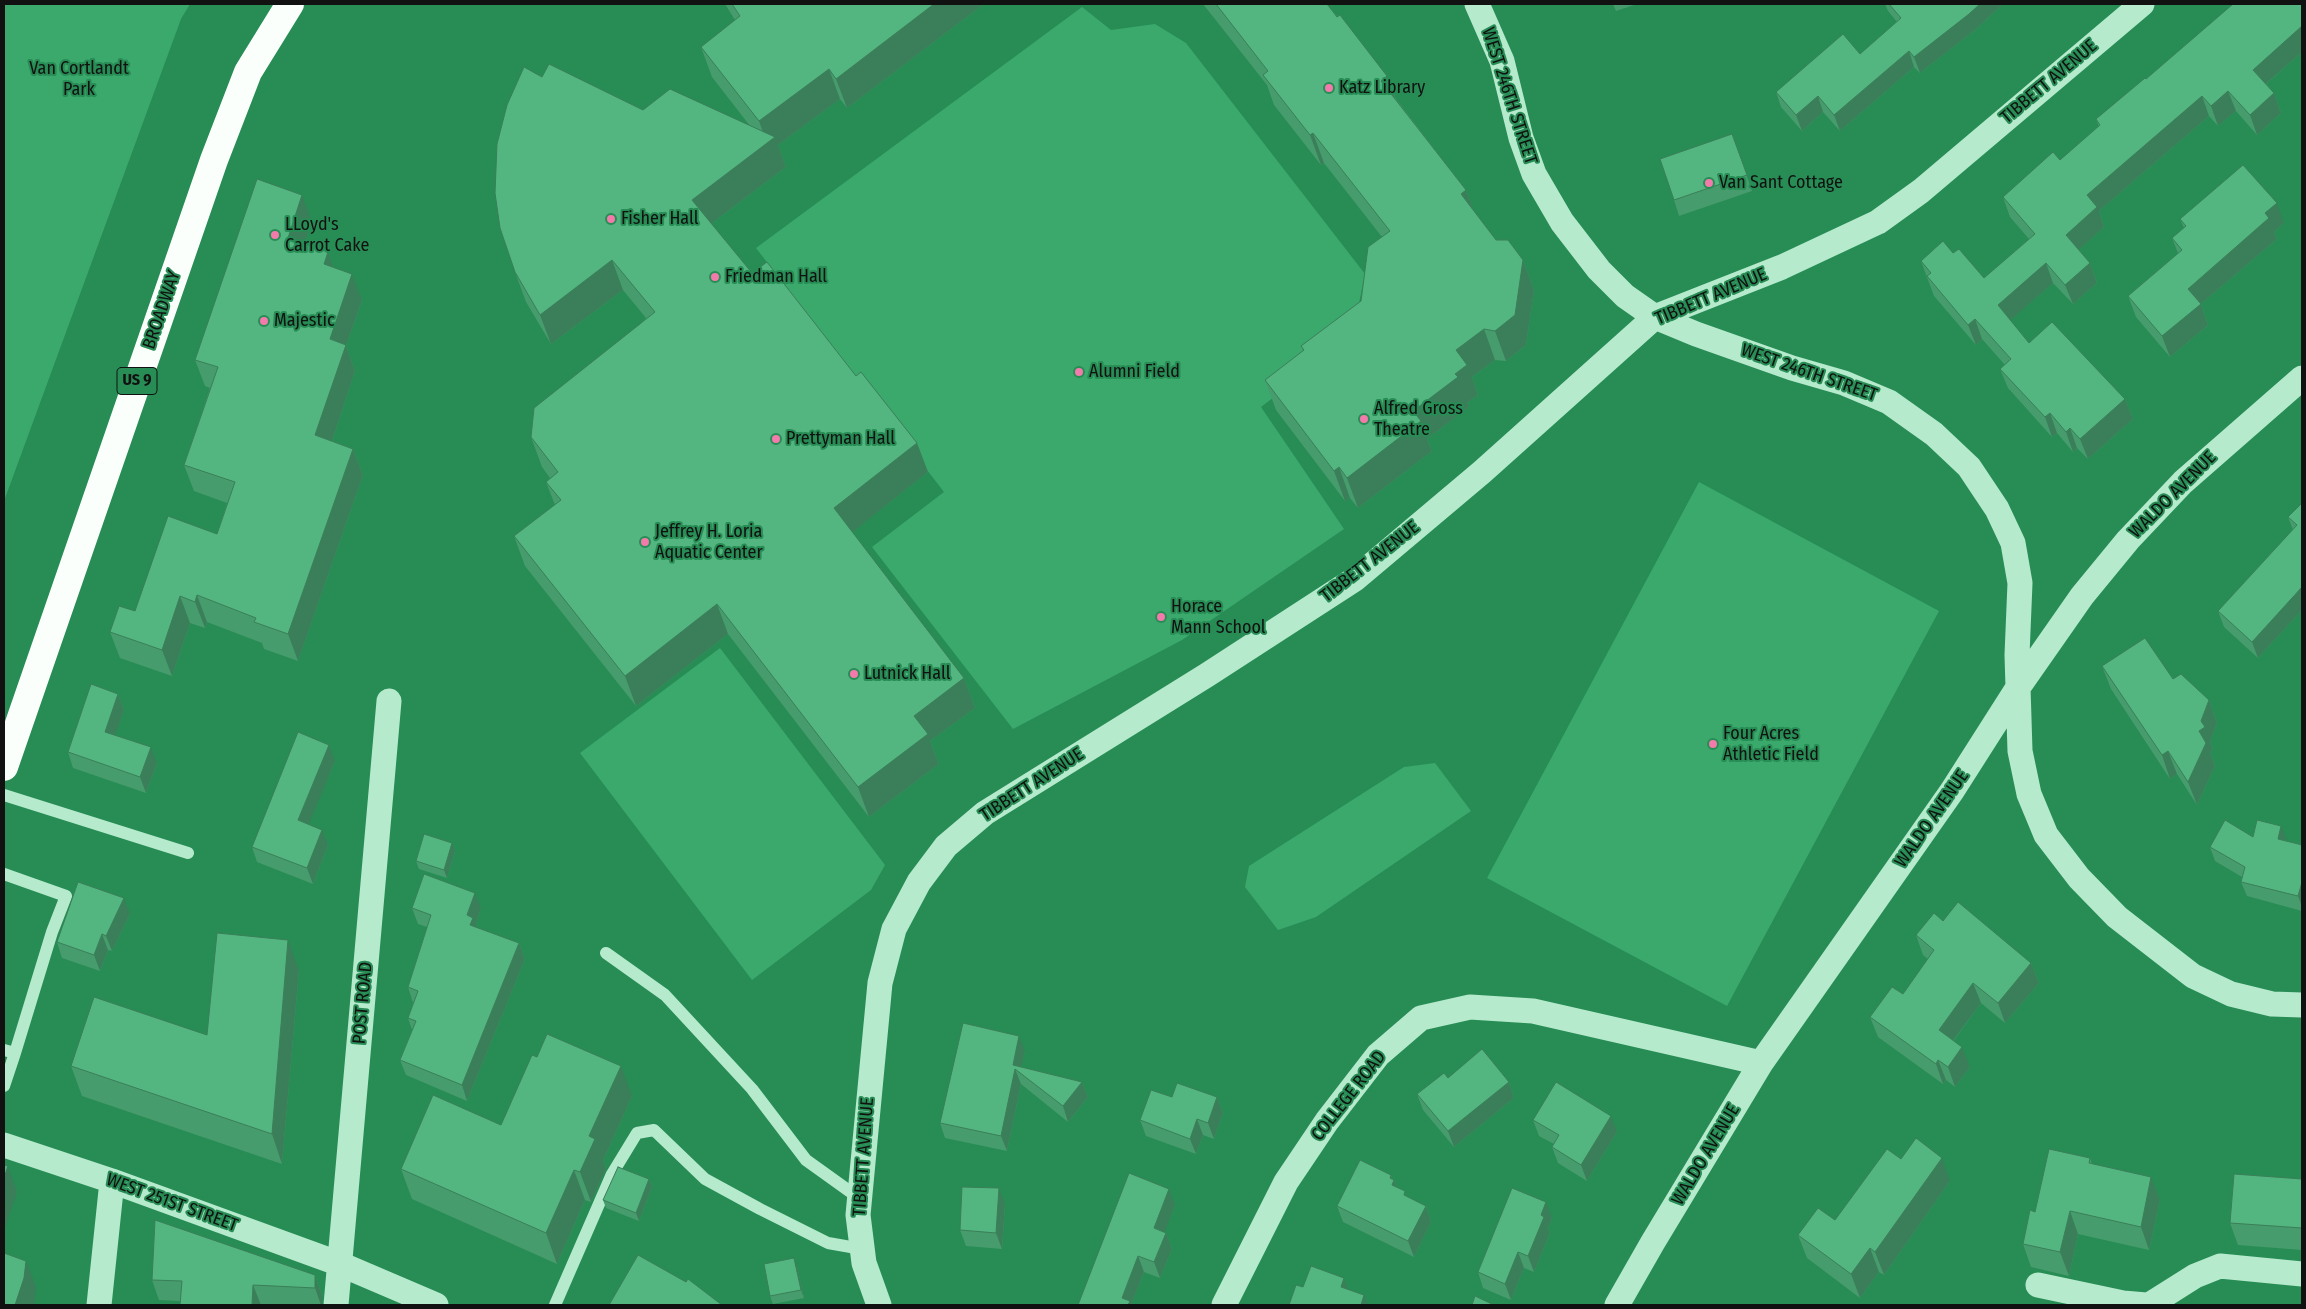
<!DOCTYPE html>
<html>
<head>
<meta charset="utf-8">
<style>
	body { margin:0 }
	#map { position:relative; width:2306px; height:1309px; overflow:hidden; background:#278d55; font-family:"Fira Sans Condensed",sans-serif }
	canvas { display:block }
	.frame { position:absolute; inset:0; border:5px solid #111; pointer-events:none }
</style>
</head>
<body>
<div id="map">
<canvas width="2306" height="1309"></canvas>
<div class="frame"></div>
</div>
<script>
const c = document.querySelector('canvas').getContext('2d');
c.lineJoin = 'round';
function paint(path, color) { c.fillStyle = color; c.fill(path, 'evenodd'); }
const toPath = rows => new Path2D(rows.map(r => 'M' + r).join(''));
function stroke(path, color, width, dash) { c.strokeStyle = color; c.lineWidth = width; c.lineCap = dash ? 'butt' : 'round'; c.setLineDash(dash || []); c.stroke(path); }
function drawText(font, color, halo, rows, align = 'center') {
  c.font = font + ' "Fira Sans Condensed",sans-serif'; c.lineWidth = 4; c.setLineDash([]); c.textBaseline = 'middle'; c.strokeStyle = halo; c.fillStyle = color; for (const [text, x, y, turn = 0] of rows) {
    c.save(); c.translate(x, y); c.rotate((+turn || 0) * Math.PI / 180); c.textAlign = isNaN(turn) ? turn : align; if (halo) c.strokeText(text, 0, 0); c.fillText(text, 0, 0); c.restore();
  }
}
const green = toPath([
	[4,4,190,4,181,19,4,501],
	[1082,7,1111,30,1155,24,1186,43,1365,274,1352,337,1261,407,1344,529,1182,640,1013,729,872,547,944,492,756,248],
	[1699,482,1939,611,1727,1006,1487,878],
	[720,648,885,865,871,890,752,980,580,753],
	[1435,763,1471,811,1316,917,1278,930,1245,887,1249,866,1404,767]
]);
const service = toPath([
	[4,795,188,853],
	[4,874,66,896,52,932,15,1053,4,1050],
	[606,953,665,995,752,1089,806,1160,859,1198],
	[4,1086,15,1053],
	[555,1305,612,1174,637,1133,654,1130,705,1179,760,1209,828,1243,862,1249]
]);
const minor = toPath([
	[1477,4,1502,61,1521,138,1534,174,1562,222,1599,270,1625,296,1655,317,1696,334,1792,368,1844,383,1889,402,1934,434,1969,467,1997,509,2013,543,2020,583,2017,655,2020,751,2029,794,2046,835,2079,878,2117,917,2193,976,2231,994,2272,1004,2302,1005],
	[4,1145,112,1181,340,1264,436,1305],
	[2038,1285,2123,1303,2146,1305],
	[99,1305,112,1181],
	[336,1305,389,701],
	[879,1305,864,1263,858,1215,880,983,894,929,919,882,946,846,985,813,1207,675,1355,579,1482,472,1655,317,1782,267,1878,222,1921,191,2142,4],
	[1224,1305,1286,1182,1327,1121,1378,1055,1421,1018,1470,1007,1533,1011,1761,1063],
	[1617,1305,1653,1242,1761,1063,1952,791,2017,689,2082,596,2128,540,2183,482,2302,378],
	[2149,1305,2195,1276,2220,1266,2302,1274]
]);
const primary = toPath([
	[4,767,214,160,248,72,290,4]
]);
const wall = toPath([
	[725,4,984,4,847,108,840,99,778,145,786,167,711,224,752,273,856,376,917,443,928,472,852,532,964,678,975,708,930,741,939,764,869,817,728,634,636,706,525,566,514,536,555,505,546,482,550,478,542,467,531,437,646,318,623,290,551,344,526,302,515,272,542,77,643,110,750,126,712,77,701,47,735,20],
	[1203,4,1327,4,1387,76,1396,99,1466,190,1474,212,1496,240,1523,260,1534,290,1526,345,1506,361,1495,360,1472,377,1478,395,1467,403,1469,407,1427,439,1432,451,1358,508,1350,498,1345,501,1276,410,1265,380,1303,351,1301,346,1361,301,1382,237,1324,163,1321,165,1274,105,1267,85],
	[1613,4,1637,4,1616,11],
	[1885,4,2003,4,1975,30,1920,73,1914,67,1840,131,1823,112,1802,131,1781,107,1776,92,1860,54,1897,22,1888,11],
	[2302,4,2302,52,2266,84,2274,93,2281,113,2257,135,2236,111,2218,126,2209,116,2099,211,2104,227,2078,250,2090,263,2097,283,2073,304,2053,283,2010,320,2029,343,2125,399,2133,419,2088,459,2077,448,2073,452,2057,433,2052,437,2008,388,2000,369,2005,365,1982,339,1976,345,1934,296,1921,261,1953,253,1984,278,2029,239,2010,217,2003,197,2060,160,2099,127,2096,119,2146,79],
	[1732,134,1752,191,1679,216,1674,200],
	[2180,219,2284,223,2274,232,2277,239,2201,304,2208,325,2170,357,2136,317,2128,296,2178,253,2172,238,2184,228],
	[312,222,304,244,333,267,362,300,346,346,355,371,332,441,353,449,363,475,298,661,264,649,262,643,207,622,205,628,190,623,172,676,120,658,110,632,135,611,217,534,227,503,194,491,184,465,210,388,205,386,195,360],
	[2302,503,2302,610,2258,658,2224,627,2218,611,2293,530,2288,517],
	[2102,666,2209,700,2217,723,2210,742,2213,750,2210,752,2215,766,2197,805,2177,774,2170,779,2111,689],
	[118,694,124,710,115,735,157,763,146,793,73,768,68,752],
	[335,761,308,824,328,845,313,884,257,862,252,847],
	[2253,837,2287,841,2302,845,2302,911,2247,896,2241,882,2242,877,2215,861,2210,847],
	[455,851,447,878,419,869,416,861],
	[412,908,481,908,476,924,477,928,519,943,525,959,467,1101,406,1075,400,1060,412,1030,408,1018,413,1003,408,987,427,927,418,924],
	[130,914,112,951,108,950,100,971,62,958,57,942],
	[1943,921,2031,963,2039,983,2005,1023,1981,1003,1954,1040,1970,1067,1955,1087,1946,1080,1943,1084,1878,1037,1870,1017,1903,994,1928,959,1923,955,1916,935],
	[299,970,282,1164,82,1096,71,1066,207,1035],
	[1025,1051,1021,1067,1082,1082,1088,1097,1068,1122,1021,1084,1007,1151,945,1138,940,1123],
	[1448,1078,1509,1082,1514,1098,1454,1147,1423,1110,1417,1094],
	[632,1096,603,1161,606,1169,591,1202,585,1200,557,1264,412,1199,401,1169,501,1125],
	[1172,1097,1217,1097,1223,1113,1214,1139,1203,1135,1196,1154,1146,1136,1140,1120],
	[1533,1120,1617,1132,1587,1181,1558,1163,1552,1147,1554,1144,1539,1136],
	[2090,1158,2092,1164,2160,1200,2149,1250,2078,1234,2069,1276,2031,1267,2023,1244,2035,1212],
	[1901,1159,1950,1181,1884,1275,1879,1272,1860,1298,1807,1258,1798,1235,1835,1220],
	[1391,1175,1393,1180,1394,1180,1397,1188,1407,1197,1426,1206,1431,1222,1414,1257,1343,1222,1337,1206],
	[649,1179,652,1187,639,1221,606,1208,603,1200],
	[2302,1179,2302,1250,2238,1245,2230,1223],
	[1005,1204,1002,1249,966,1246,960,1230],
	[1175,1205,1164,1232,1166,1233,1172,1249,1160,1278,1144,1272,1131,1305,1078,1305],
	[1552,1218,1548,1228,1550,1233,1534,1272,1524,1268,1511,1300,1483,1288,1478,1272],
	[797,1266,804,1298,773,1304,770,1296],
	[315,1275,322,1296,322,1305,180,1305,180,1301,159,1300,152,1280]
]);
const shadedWall = toPath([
	[934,4,984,4,847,108,836,79],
	[1980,4,2003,4,1975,30,1920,73,1914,57],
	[2302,26,2302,52,2260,89,2253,70],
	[1909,51,1914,67,1840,131,1834,115],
	[829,69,840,99,778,145,786,167,703,230,692,200,767,143,759,121],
	[1387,76,1398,106,1381,81],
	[2228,91,2236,111,2218,126,2211,106],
	[2274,93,2281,113,2257,135,2250,115],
	[1818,96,1823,112,1802,131,1796,115],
	[2202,96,2209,116,2099,211,2104,227,2073,255,2066,235,2087,195],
	[1313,133,1324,163,1321,165,1310,135],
	[1466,190,1477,220,1461,194],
	[302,195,312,222,297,265,288,238],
	[2277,203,2284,223,2274,232,2277,239,2201,304,2208,325,2170,357,2162,336,2188,289,2265,213],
	[328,252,337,279,324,264],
	[612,260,623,290,551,344,540,315],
	[1523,260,1534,290,1526,345,1506,361,1495,331],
	[2046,263,2053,283,2005,325,1998,305],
	[2090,263,2097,283,2073,304,2065,285],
	[352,274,362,300,346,346,355,371,325,462,315,435,330,339],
	[1975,319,1982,339,1976,345,1968,325],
	[1484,329,1495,360,1472,377,1478,395,1467,403,1469,407,1427,439,1432,451,1358,508,1347,478,1413,411,1455,374,1456,350],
	[2125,399,2133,419,2088,459,2080,439],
	[2050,413,2057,433,2052,437,2045,417],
	[2070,428,2077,448,2073,452,2066,432],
	[917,443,928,472,845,538,834,508],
	[353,449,363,475,298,661,288,634],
	[1339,467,1350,498,1345,501,1334,471],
	[2302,587,2302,610,2258,658,2252,642],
	[197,595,207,622,205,628,195,602],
	[180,596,190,623,172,676,162,650],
	[717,604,728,634,636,706,625,676],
	[964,678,975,708,930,741,939,764,869,817,858,787,914,716],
	[118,694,124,710,111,748,105,732],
	[2209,700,2217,723,2210,742,2213,750,2210,752,2215,766,2197,805,2188,782,2201,721],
	[329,745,335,761,304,836,298,820],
	[151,747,157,763,146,793,140,777],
	[2168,751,2177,774,2170,779,2162,755],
	[2281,826,2287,840,2278,839],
	[322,830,328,845,313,884,307,868],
	[452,843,455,851,447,878,444,870],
	[2302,882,2302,907,2298,896],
	[475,893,481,908,476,924,479,933,476,941,467,915],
	[124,898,130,914,112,951,106,936],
	[102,934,108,950,100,971,94,955],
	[288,940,299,970,282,1164,272,1134],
	[519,943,525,959,467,1101,462,1085],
	[2031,963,2039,983,2005,1023,1998,1003],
	[1973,983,1981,1003,1946,1050,1939,1030],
	[1019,1036,1025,1051,1020,1073,1015,1069,1021,1084,1007,1151,1001,1136,1013,1065],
	[1962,1047,1970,1067,1955,1087,1948,1067],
	[1938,1060,1946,1080,1943,1084,1936,1064],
	[621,1066,632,1096,603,1161,606,1169,591,1202,580,1172,589,1136],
	[1082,1082,1088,1097,1068,1122,1063,1106],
	[1509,1082,1514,1098,1454,1147,1448,1131],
	[1217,1097,1223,1113,1214,1139,1208,1123],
	[1611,1116,1617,1132,1587,1181,1581,1165],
	[1197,1119,1203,1135,1196,1154,1190,1139],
	[1942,1158,1950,1181,1884,1275,1875,1252],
	[8,1166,17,1192,4,1231,4,1178],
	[574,1170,585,1200,557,1264,546,1233],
	[1391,1175,1393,1182,1394,1180,1400,1196,1398,1201,1390,1178],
	[2151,1177,2160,1200,2149,1250,2141,1227],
	[649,1179,652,1187,639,1221,636,1213],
	[999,1188,1005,1204,1002,1249,996,1233],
	[1169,1189,1175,1205,1160,1244,1154,1228],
	[1546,1202,1552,1218,1548,1228,1550,1233,1534,1272,1528,1256,1541,1215],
	[1426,1206,1431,1222,1414,1257,1408,1241],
	[2070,1211,2078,1234,2069,1276,2060,1252],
	[1166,1233,1172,1249,1160,1278,1154,1262],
	[1870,1248,1879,1272,1860,1298,1851,1274],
	[1518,1252,1524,1268,1511,1300,1505,1284],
	[1138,1256,1144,1272,1131,1305,1125,1305,1122,1298],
	[794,1258,797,1266,804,1298,801,1290],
	[26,1261,36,1287,34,1305,15,1305],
	[315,1275,322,1296,322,1305,321,1305,315,1288],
	[1344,1278,1350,1294,1341,1287],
	[253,1285,261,1305,252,1305],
	[1364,1295,1368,1305,1361,1305]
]);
const building = toPath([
	[732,4,934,4,836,79,829,69,759,121,701,47,740,16,732,4],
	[1216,4,1327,4,1337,17,1340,15,1387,76,1381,81,1466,190,1461,194,1496,240,1508,240,1523,260,1515,315,1495,331,1484,329,1456,350,1467,365,1455,374,1458,377,1413,411,1421,421,1347,478,1339,467,1334,471,1265,380,1304,350,1301,346,1361,301,1368,247,1390,231,1313,133,1310,135,1263,75,1268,71,1216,4],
	[1889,4,1980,4,1969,14,1914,57,1909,51,1834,115,1818,96,1796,115,1776,92,1843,34,1860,54,1901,18,1889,4],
	[2233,4,2302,4,2302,26,2253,70,2274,93,2250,115,2228,91,2211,106,2202,96,2087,195,2097,207,2066,235,2090,263,2065,285,2046,263,1998,305,2029,343,2052,322,2125,399,2080,439,2070,428,2066,432,2050,413,2045,417,2000,369,2011,359,1975,319,1968,325,1927,276,1931,273,1921,261,1943,241,1953,253,1959,249,1984,278,2035,234,2003,197,2053,152,2060,160,2100,125,2096,119,2145,78,2146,79,2233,4],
	[549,64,643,110,670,89,775,137,692,200,752,273,767,262,856,376,861,372,917,443,834,508,964,678,914,716,928,734,858,787,717,604,625,676,514,536,561,500,546,482,558,472,531,437,534,408,655,312,612,260,540,315,515,272,500,228,495,193,497,144,507,105,524,67,542,77,549,64],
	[1732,134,1747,175,1674,200,1660,159,1732,134],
	[2243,165,2277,203,2265,213,2269,218,2188,289,2201,304,2162,336,2128,296,2182,250,2172,238,2186,226,2180,219,2243,165],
	[257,179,302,195,288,238,328,252,324,264,352,274,330,339,346,345,315,435,353,449,288,634,254,622,256,618,197,595,195,602,180,596,162,650,110,632,119,606,135,611,168,516,217,534,235,482,184,465,218,367,195,360,257,179],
	[2302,503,2302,587,2252,642,2218,611,2297,525,2288,517,2302,503],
	[2145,638,2173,679,2181,674,2209,700,2201,721,2205,727,2199,731,2206,743,2188,782,2168,751,2162,755,2102,666,2145,638],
	[91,684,118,694,105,732,151,747,140,777,68,752,91,684],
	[298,732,329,745,298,820,322,830,307,868,252,847,298,732],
	[2225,820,2253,837,2257,820,2281,826,2278,839,2302,845,2302,882,2298,896,2241,882,2245,867,2210,847,2225,820],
	[424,834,452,843,444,870,416,861,424,834],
	[424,874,475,893,467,915,473,918,470,925,519,943,462,1085,400,1060,416,1021,408,1018,418,991,408,987,431,915,412,908,424,874],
	[78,882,124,898,106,936,102,934,94,955,57,942,78,882],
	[1958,902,2031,963,1998,1003,1973,983,1939,1030,1962,1047,1948,1067,1938,1060,1936,1064,1870,1017,1892,987,1903,994,1934,950,1916,935,1934,913,1943,921,1958,902],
	[217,933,288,940,272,1134,71,1066,94,997,207,1035,217,933],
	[963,1023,1019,1036,1013,1065,1082,1082,1063,1106,1015,1069,1001,1136,940,1123,963,1023],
	[547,1034,621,1066,589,1136,595,1139,580,1172,574,1170,546,1233,401,1169,433,1095,501,1125,532,1055,537,1057,547,1034],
	[1482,1049,1509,1082,1448,1131,1417,1094,1444,1073,1448,1078,1482,1049],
	[1556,1082,1611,1116,1581,1165,1552,1147,1559,1135,1533,1120,1556,1082],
	[1177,1083,1217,1097,1208,1123,1197,1119,1190,1139,1140,1120,1151,1090,1172,1097,1177,1083],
	[1916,1138,1942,1158,1875,1252,1870,1248,1851,1274,1798,1235,1818,1208,1835,1220,1887,1149,1901,1159,1916,1138],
	[2049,1149,2090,1158,2089,1163,2151,1177,2141,1227,2070,1211,2060,1252,2023,1244,2030,1210,2035,1212,2049,1149],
	[1360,1160,1391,1175,1390,1178,1394,1180,1392,1185,1405,1191,1404,1195,1426,1206,1408,1241,1337,1206,1360,1160],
	[4,1165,8,1166,4,1178,4,1165],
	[618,1167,649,1179,636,1213,603,1200,618,1167],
	[1129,1173,1169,1189,1154,1228,1166,1233,1154,1262,1138,1256,1122,1298,1130,1301,1128,1305,1078,1305,1129,1173],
	[2234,1174,2302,1179,2302,1228,2230,1223,2234,1174],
	[962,1187,999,1188,996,1233,960,1230,962,1187],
	[1512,1188,1546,1202,1541,1215,1544,1217,1528,1256,1518,1252,1505,1284,1478,1272,1512,1188],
	[155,1220,315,1275,315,1288,253,1285,252,1305,180,1305,182,1281,152,1280,155,1220],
	[4,1253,26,1261,24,1278,15,1305,4,1305,4,1253],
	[638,1255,686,1282,688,1279,722,1305,609,1305,638,1255],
	[794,1258,801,1290,770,1296,764,1264,794,1258],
	[1311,1266,1344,1278,1341,1287,1364,1295,1361,1305,1289,1305,1296,1285,1303,1287,1311,1266],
	[1475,1296,1494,1305,1472,1305,1475,1296]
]);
const markers = [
	[1329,88,5,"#f37bab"],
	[1709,183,5,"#f37bab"],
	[611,219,5,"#f37bab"],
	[275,235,5,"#f37bab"],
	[715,277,5,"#f37bab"],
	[264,321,5,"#f37bab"],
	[1079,372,5,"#f37bab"],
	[1364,419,5,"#f37bab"],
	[776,439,5,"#f37bab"],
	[645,542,5,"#f37bab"],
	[1161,617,5,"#f37bab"],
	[854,674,5,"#f37bab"],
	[1713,744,5,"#f37bab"]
];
const shields = [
	[137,381,40]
];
const shieldNames = [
	["US 9",137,381]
];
const parkNames = [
	["Van Cortlandt",79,69],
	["Park",79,90]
];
const streetNames = [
	["TIBBETT AVENUE",2049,82,-40],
	["WEST 246TH STREET",1509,96,72],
	["TIBBETT AVENUE",1711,297,-23],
	["BROADWAY",162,310,-71],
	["WEST 246TH STREET",1809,373,19],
	["WALDO AVENUE",2173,495,-45],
	["TIBBETT AVENUE",1370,562,-38],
	["TIBBETT AVENUE",1032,785,-33],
	["WALDO AVENUE",1932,819,-55],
	["POST ROAD",363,1003,-85],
	["COLLEGE ROAD",1349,1096,-52],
	["WALDO AVENUE",1706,1155,-59],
	["TIBBETT AVENUE",864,1157,-86],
	["WEST 251ST STREET",172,1203,20]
];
const poiNames = [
	["Katz Library",1339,88],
	["Van Sant Cottage",1719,183],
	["Fisher Hall",621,219],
	["LLoyd's",285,225],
	["Carrot Cake",285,246],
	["Friedman Hall",725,277],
	["Majestic",274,321],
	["Alumni Field",1089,372],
	["Alfred Gross",1374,409],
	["Theatre",1374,430],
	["Prettyman Hall",786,439],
	["Jeffrey H. Loria",655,532],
	["Aquatic Center",655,553],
	["Horace",1171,607],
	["Mann School",1171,628],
	["Lutnick Hall",864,674],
	["Four Acres",1723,734],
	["Athletic Field",1723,755]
];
paint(green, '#3ba96c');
stroke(service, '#b6eacd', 12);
stroke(minor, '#b6eacd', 25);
stroke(primary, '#fafffc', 28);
paint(wall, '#479c6d');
paint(shadedWall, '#3a7f59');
paint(building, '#53b57f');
stroke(building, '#3a7f59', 1);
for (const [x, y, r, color] of markers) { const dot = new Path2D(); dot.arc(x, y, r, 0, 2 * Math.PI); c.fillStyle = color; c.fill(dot); stroke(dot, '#278d55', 2); }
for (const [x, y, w] of shields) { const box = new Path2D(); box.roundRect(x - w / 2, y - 13.5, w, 27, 4); c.fillStyle = '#278d55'; c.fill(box); stroke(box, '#111', 1); }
drawText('bold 16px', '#111', null, shieldNames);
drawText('18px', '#111', '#278d55', parkNames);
drawText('18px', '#111', '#278d55', streetNames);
drawText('18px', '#111', '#278d55', poiNames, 'left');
</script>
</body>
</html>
